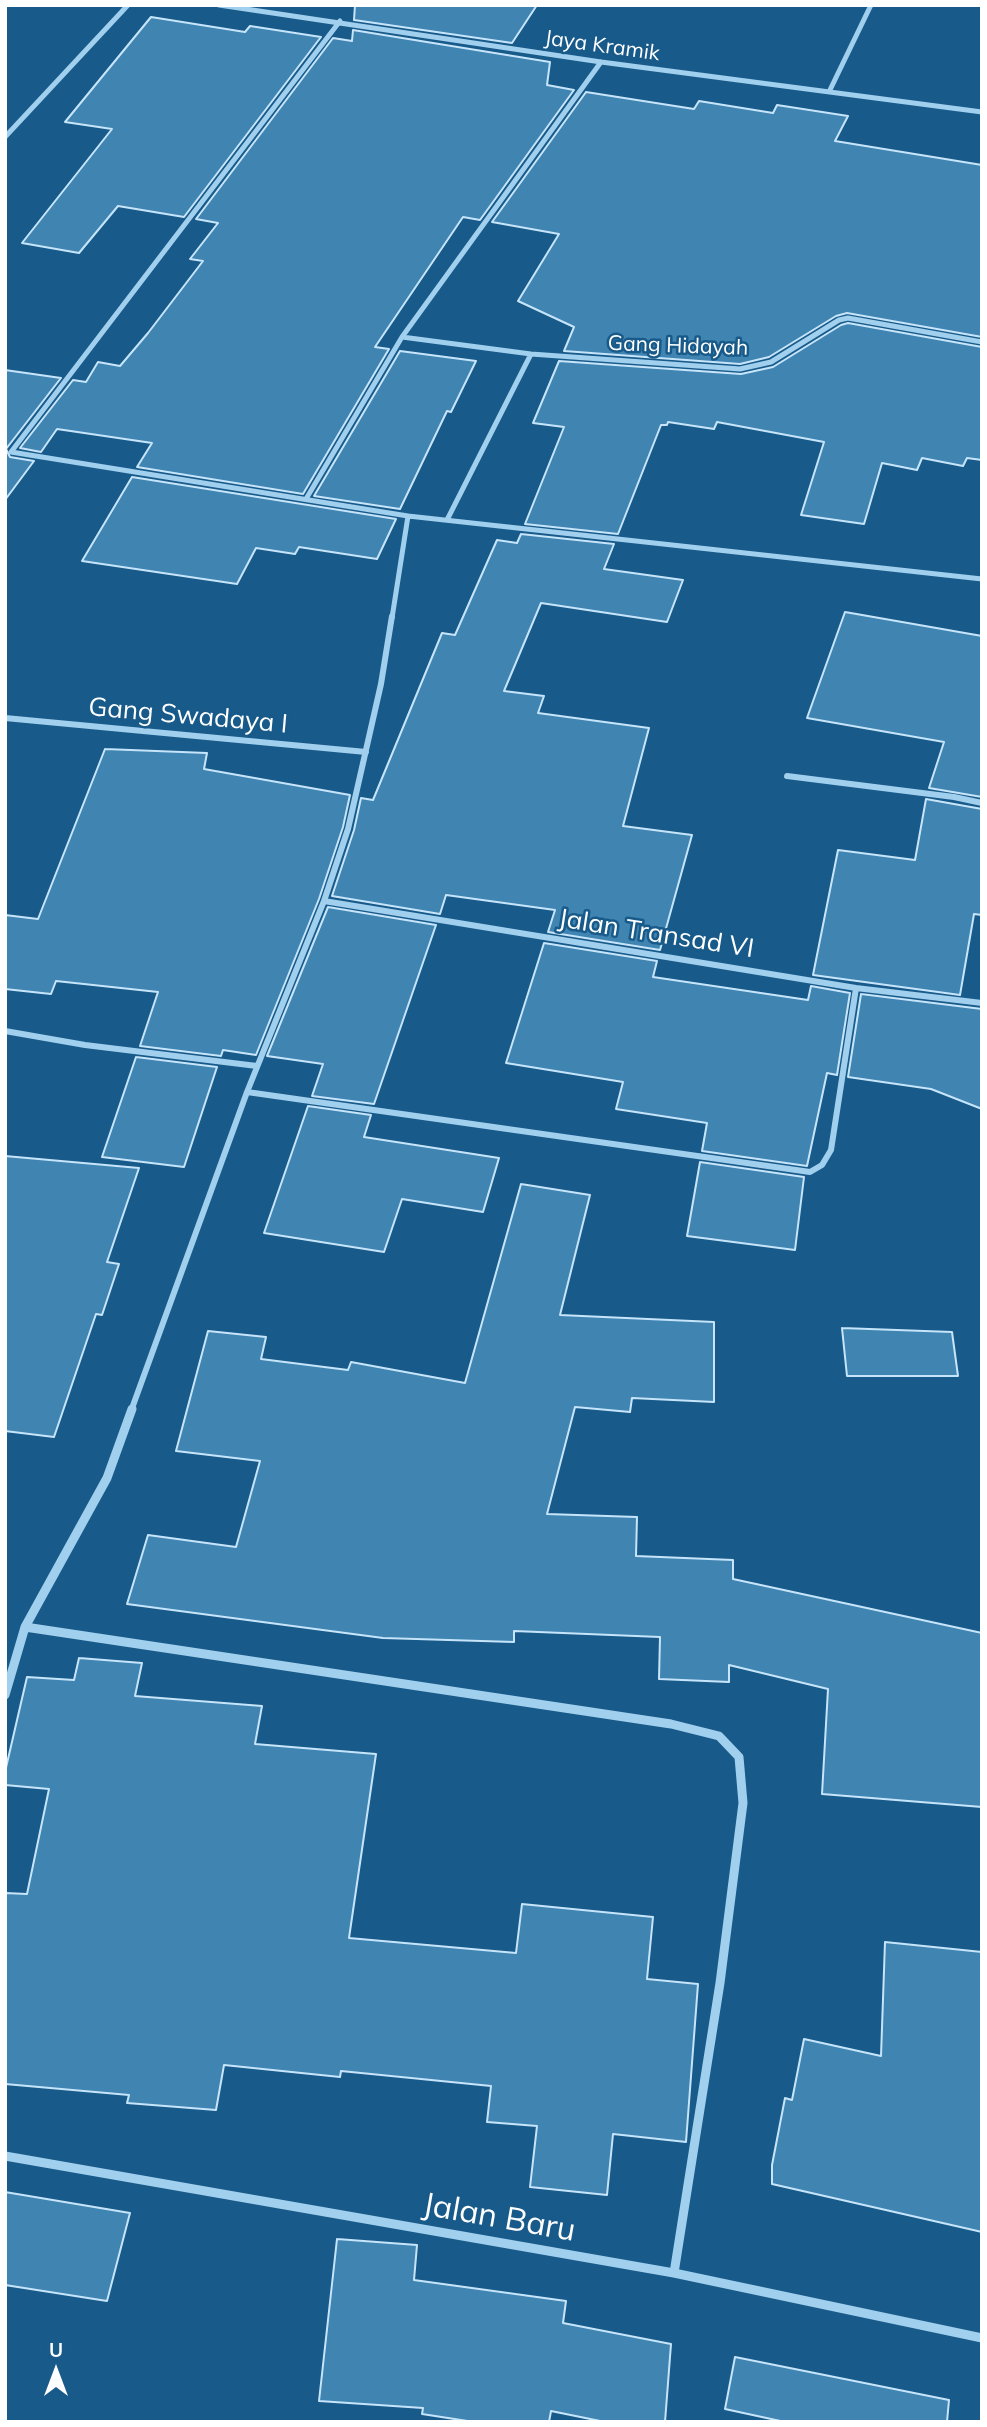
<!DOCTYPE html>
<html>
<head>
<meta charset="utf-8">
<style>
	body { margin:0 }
	#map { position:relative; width:987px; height:2427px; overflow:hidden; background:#185a89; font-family:Mulish,sans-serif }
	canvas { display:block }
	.frame { position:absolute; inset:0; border:7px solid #fff; pointer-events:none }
	.north { position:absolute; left:21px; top:2336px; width:70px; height:70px; -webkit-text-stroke:5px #185a89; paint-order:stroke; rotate:0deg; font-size:19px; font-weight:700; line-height:28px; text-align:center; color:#fff }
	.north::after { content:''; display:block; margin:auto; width:24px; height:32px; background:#fff; clip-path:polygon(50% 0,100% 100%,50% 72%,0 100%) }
</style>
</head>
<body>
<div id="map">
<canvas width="987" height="2427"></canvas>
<div class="frame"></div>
<div class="north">U</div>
</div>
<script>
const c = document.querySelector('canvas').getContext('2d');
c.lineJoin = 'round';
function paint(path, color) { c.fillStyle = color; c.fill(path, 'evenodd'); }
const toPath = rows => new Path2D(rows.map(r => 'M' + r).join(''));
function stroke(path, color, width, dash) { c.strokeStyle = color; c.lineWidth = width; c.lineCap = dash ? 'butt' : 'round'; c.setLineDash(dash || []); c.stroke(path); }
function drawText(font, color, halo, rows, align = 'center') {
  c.font = font + ' Mulish,sans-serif'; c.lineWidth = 5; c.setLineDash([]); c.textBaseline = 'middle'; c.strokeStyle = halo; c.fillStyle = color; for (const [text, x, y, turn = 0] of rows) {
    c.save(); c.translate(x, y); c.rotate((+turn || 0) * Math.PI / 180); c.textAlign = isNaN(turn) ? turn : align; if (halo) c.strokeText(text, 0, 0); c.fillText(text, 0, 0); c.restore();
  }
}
const building = toPath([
	[355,5,537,5,512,43,354,20,355,5],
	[151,17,245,32,250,26,321,37,184,217,118,206,79,253,22,243,112,129,65,122,151,17],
	[353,30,550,62,547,85,574,90,480,220,463,217,375,347,389,349,303,494,137,467,152,443,57,429,41,452,20,448,73,380,86,382,98,362,120,366,148,333,203,261,190,259,218,223,196,219,333,38,352,41,353,30],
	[586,92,694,109,699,101,773,113,777,105,848,116,835,141,982,165,982,337,847,313,836,316,769,357,740,364,564,351,574,327,518,301,559,234,492,222,586,92],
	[848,323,982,347,982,460,967,458,963,466,922,458,917,470,882,463,864,524,801,515,824,442,717,422,714,429,668,422,667,425,661,425,618,534,525,524,564,427,533,423,559,361,741,374,773,367,841,325,848,323],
	[400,351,476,361,451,412,447,411,400,509,314,496,400,351],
	[5,370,61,378,6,449,10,457,34,461,5,500,5,370],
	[132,477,396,519,377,559,299,547,295,554,256,548,237,584,82,561,132,477],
	[521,534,614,544,604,569,683,580,667,622,541,603,504,691,544,696,538,713,649,728,623,826,692,835,660,950,548,932,555,910,446,895,440,914,332,896,354,830,361,798,373,800,442,633,455,635,497,540,517,543,521,534],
	[845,612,982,636,982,797,929,788,944,742,807,718,845,612],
	[105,749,207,753,204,769,350,795,343,827,319,899,256,1055,223,1050,221,1056,140,1046,158,992,56,981,51,994,5,989,5,915,38,919,105,749],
	[926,799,982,809,982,915,974,914,960,995,813,975,838,850,915,860,926,799],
	[328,907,436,925,374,1104,312,1096,323,1064,267,1056,328,907],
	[544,943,657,961,653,977,808,1000,811,986,850,993,837,1075,827,1073,807,1166,702,1151,707,1123,616,1109,623,1082,506,1063,544,943],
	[861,994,982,1009,982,1109,931,1089,848,1077,861,994],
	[136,1057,217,1067,184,1167,102,1157,136,1057],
	[308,1106,371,1115,364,1137,499,1158,483,1212,402,1199,384,1252,264,1233,308,1106],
	[5,1156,139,1168,107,1262,119,1264,102,1315,96,1314,54,1437,5,1431,5,1156],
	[700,1162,804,1177,795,1250,687,1236,700,1162],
	[521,1184,590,1195,560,1315,714,1322,714,1402,632,1398,630,1412,575,1407,547,1514,637,1517,636,1556,733,1560,733,1579,982,1633,982,1807,822,1794,828,1689,729,1665,729,1682,659,1679,660,1637,514,1631,514,1642,383,1638,127,1604,148,1535,236,1547,260,1461,176,1451,208,1331,266,1337,261,1359,348,1370,351,1362,465,1383,521,1184],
	[842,1328,952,1332,958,1376,847,1376,842,1328],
	[79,1658,142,1663,135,1696,262,1706,255,1744,376,1754,349,1938,516,1953,522,1904,653,1917,647,1979,698,1984,686,2142,613,2134,607,2195,530,2187,537,2126,487,2122,491,2086,341,2071,340,2077,224,2065,216,2110,127,2103,129,2095,5,2084,5,1893,27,1894,49,1789,5,1785,5,1772,27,1677,74,1680,79,1658],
	[885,1942,982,1952,982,2232,772,2184,772,2165,785,2098,792,2100,804,2039,881,2056,885,1942],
	[5,2192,130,2213,107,2301,5,2285,5,2192],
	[337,2239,417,2245,414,2280,566,2301,563,2323,671,2344,665,2422,605,2422,551,2411,549,2422,474,2422,422,2414,423,2408,319,2401,337,2239],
	[735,2357,949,2400,947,2422,785,2422,725,2409,735,2357]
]);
const minorFar2 = toPath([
	[219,5,601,62,982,112],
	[340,21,11,452,408,516,392,618],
	[829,92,871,5],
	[5,137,128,5],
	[402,337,531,354,740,369,771,362,839,320,848,318,982,342],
	[306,499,402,337,601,62],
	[408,516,982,579],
	[447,520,531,354]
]);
const minorFar1 = toPath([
	[5,718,366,752],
	[787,776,954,797,982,803],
	[324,901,856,988,982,1003],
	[5,1031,85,1045,257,1066],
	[247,1092,810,1172,822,1165,831,1150,856,988],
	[131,1411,247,1092,324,901,348,829,381,684,392,616]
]);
const minor = toPath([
	[25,1627,671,1724,719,1736,739,1757,743,1803,720,1983,674,2273],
	[5,1695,25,1627,107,1478,132,1409],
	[5,2156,674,2273,982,2338]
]);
const farStreetnames = [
	["Jaya Kramik",602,46,8],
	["Gang Hidayah",678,346,2]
];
const streetNames = [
	["Gang Swadaya I",188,716,5],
	["Jalan Transad VI",656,934,9]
];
const nearStreetnames = [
	["Jalan Baru",499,2218,10]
];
paint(building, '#4084b2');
stroke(building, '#c6e5fa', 2);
stroke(minorFar2, '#a1cfee', 5);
stroke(minorFar1, '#a1cfee', 6);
stroke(minor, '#a1cfee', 9);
drawText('21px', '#fff', '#185a89', farStreetnames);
drawText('26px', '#fff', '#185a89', streetNames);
drawText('32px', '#fff', '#185a89', nearStreetnames);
</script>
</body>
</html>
